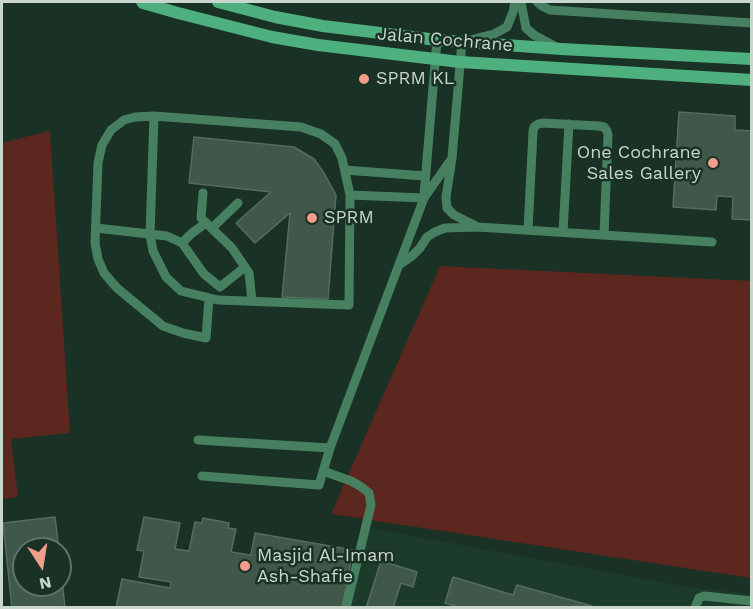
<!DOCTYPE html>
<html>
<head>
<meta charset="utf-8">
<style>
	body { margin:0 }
	#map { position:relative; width:753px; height:609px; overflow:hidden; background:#1a3125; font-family:"Work Sans",sans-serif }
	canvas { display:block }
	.frame { position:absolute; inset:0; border:3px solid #c9d6ce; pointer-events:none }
	.north { position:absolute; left:12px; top:537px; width:60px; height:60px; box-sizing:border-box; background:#1a3125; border:2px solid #607369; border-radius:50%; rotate:168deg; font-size:16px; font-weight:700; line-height:24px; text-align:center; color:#c9d6ce }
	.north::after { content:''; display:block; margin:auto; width:21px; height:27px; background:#f49d8c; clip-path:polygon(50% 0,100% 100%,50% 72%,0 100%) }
</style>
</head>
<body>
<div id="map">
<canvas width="753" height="609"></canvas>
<div class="frame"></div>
<div class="north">N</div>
</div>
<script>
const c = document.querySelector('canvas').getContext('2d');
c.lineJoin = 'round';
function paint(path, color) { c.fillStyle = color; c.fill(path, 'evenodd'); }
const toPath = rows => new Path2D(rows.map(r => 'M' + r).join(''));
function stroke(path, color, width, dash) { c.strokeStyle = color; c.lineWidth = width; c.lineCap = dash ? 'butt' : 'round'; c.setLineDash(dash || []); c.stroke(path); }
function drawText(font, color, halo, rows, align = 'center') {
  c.font = font + ' "Work Sans",sans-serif'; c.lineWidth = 5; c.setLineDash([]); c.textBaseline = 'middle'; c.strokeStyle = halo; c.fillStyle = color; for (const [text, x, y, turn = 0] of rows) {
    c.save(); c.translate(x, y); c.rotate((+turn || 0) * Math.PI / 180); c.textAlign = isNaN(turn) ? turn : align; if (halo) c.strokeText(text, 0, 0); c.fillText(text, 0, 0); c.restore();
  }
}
const built = toPath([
	[370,528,688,587,752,594,751,608,350,608]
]);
const green = toPath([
	[50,131,70,433,11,439,18,497,2,499,2,143],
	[440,266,751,281,751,578,331,514]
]);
const building = toPath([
	[679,112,735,116,735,130,752,131,752,220,732,219,733,197,717,196,716,210,673,207,679,112],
	[194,137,294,147,314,159,324,173,336,195,328,299,282,297,290,213,255,243,236,223,271,192,189,183,194,137],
	[55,517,59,549,24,549,24,585,60,585,60,559,65,608,12,608,3,523,55,517],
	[144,517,180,523,175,549,189,551,195,522,202,523,203,518,229,523,228,528,236,529,231,552,251,555,255,533,353,550,342,608,116,608,122,579,170,588,171,582,139,577,144,551,137,550,144,517],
	[381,561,417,572,413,587,401,583,393,608,366,608,381,561],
	[453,577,513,595,517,585,592,606,462,608,445,603,453,577]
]);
const lane = toPath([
	[521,2,526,28,534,35,558,48],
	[537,2,542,6,550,10,752,23],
	[154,116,301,127,321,134,335,144,342,158,350,195,349,305,218,300,181,291,166,277,153,251,150,235,154,116],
	[154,116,135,117,124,120,111,130,102,145,98,163,95,243,98,259,104,273,117,288,163,326,183,333,206,338,209,298],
	[345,170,425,176],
	[203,193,201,218,232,248,249,273,252,301],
	[350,195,424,198],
	[424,195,437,40],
	[206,223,192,233,182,243,204,274,220,287,245,267],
	[478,227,454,215,447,208,446,197,452,158,462,42,494,34,507,27,513,12,515,2],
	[96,228,167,236,182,243],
	[212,228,238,203],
	[528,230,533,132,534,127,538,124,542,123,599,126,604,127,607,131,608,135,604,235],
	[563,232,569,124],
	[399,265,412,256,420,248,427,237,435,232,445,228,478,227,712,242],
	[198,440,330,448,424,198,452,158],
	[323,471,351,481,360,486,369,493,371,505,346,608],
	[202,476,319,485,330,448],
	[695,608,699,598,704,596,752,601]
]);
const secondary = toPath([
	[142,2,143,3,178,13,272,37,318,45,460,62,752,80],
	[218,2,275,17,323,26,437,40,561,49,752,59]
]);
const markers = [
	[364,79,6,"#f49d8c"],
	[713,163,6,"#f49d8c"],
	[312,218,6,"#f49d8c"],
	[245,566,6,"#f49d8c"]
];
const streetNames = [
	["Jalan Cochrane",445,40,5]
];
const poiNames = [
	["SPRM KL",376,79],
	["One Cochrane",701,153,"right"],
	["Sales Gallery",701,174,"right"],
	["SPRM",324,218],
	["Masjid Al-Imam",257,556],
	["Ash-Shafie",257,577]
];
paint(built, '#1c3b2a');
paint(green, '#5c271e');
paint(building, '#3f584a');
stroke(building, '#546d5f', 1.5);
stroke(lane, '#468061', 9);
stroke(secondary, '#4eb07f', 12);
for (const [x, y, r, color] of markers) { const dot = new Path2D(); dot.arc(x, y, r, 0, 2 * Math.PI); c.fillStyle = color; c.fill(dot); stroke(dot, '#1a3125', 2); }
drawText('18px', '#c9d6ce', '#1a3125', streetNames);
drawText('18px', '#c9d6ce', '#1a3125', poiNames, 'left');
</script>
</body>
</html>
